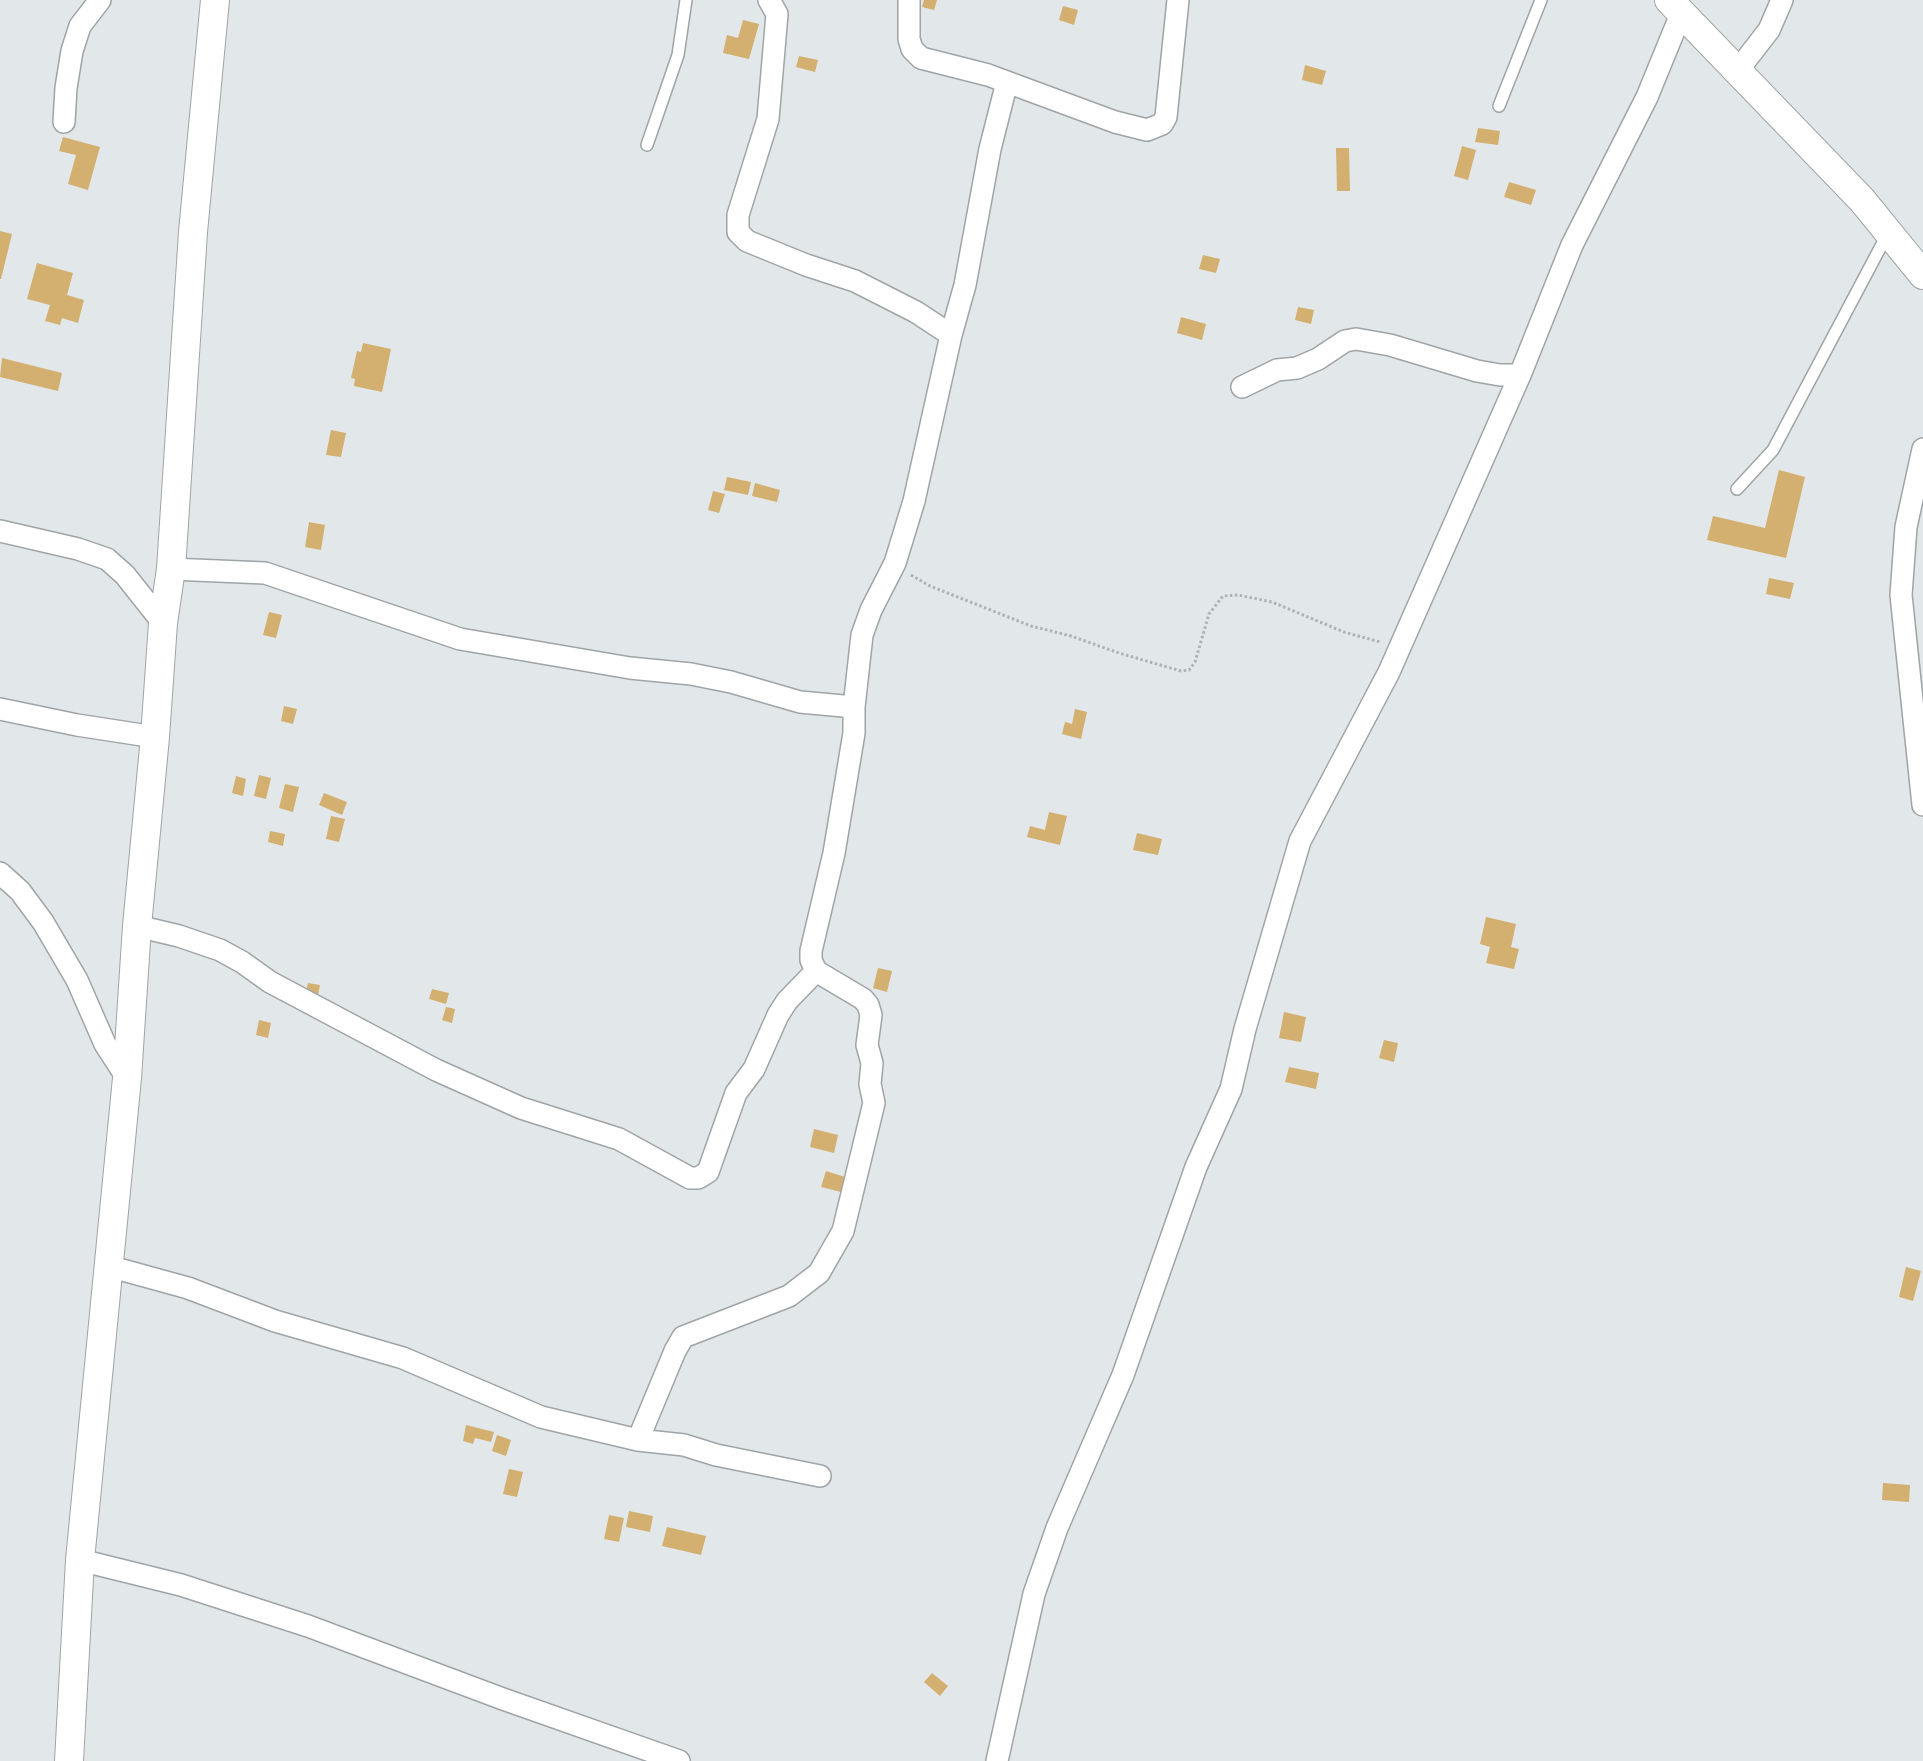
<!DOCTYPE html>
<html>
<head>
<meta charset="utf-8">
<style>
	body { margin:0 }
	canvas { display:block; background:#e2e7e9 }
</style>
</head>
<body>
<canvas width="1923" height="1761"></canvas>
<script>
const c = document.querySelector('canvas').getContext('2d');
c.lineJoin = 'round';
function paint(path, color) { c.fillStyle = color; c.fill(path, 'evenodd'); }
const toPath = rows => new Path2D(rows.map(r => 'M' + r).join(''));
function stroke(path, color, width, dash) { c.strokeStyle = color; c.lineWidth = width; c.lineCap = dash ? 'butt' : 'round'; c.setLineDash(dash || []); c.stroke(path); }
const building = toPath([
	[924,0,937,0,934,10,922,7],
	[1063,6,1078,10,1074,25,1059,20],
	[743,20,759,24,749,59,723,53,727,35,738,38],
	[799,56,818,60,815,72,796,67],
	[1305,65,1326,71,1322,85,1302,80],
	[1478,128,1500,131,1498,145,1475,142],
	[63,137,100,147,88,190,68,184,76,155,59,151],
	[1462,146,1476,150,1468,180,1454,176],
	[1336,148,1349,148,1350,191,1337,191],
	[1509,182,1536,190,1531,205,1504,197],
	[0,231,12,234,1,279,0,279],
	[1203,255,1220,259,1216,273,1199,269],
	[37,263,73,273,67,295,84,300,78,323,62,318,60,325,45,321,50,305,27,299],
	[1298,307,1314,310,1311,324,1295,320],
	[1181,317,1206,324,1202,340,1177,333],
	[363,343,391,349,382,392,354,386,355,379,351,378,357,351,361,352],
	[2,358,62,373,58,391,0,377],
	[331,430,346,433,341,457,326,455],
	[1779,470,1805,477,1786,558,1707,540,1713,516,1765,528],
	[727,477,751,482,748,495,724,490],
	[755,483,780,490,777,502,752,496],
	[713,491,725,494,719,513,708,510],
	[309,522,325,525,321,550,305,547],
	[1769,578,1794,583,1790,599,1766,594],
	[269,612,282,615,276,638,263,635],
	[284,706,297,709,293,724,281,721],
	[1075,709,1087,712,1081,739,1062,734,1065,722,1072,724],
	[259,775,271,778,266,799,254,796],
	[236,776,246,779,243,796,232,793],
	[285,784,299,787,293,812,279,808],
	[324,793,347,802,342,815,319,805],
	[1049,812,1067,816,1060,845,1027,837,1030,826,1045,830],
	[331,816,345,819,339,842,326,839],
	[270,831,285,834,283,846,268,842],
	[1137,833,1162,839,1158,855,1133,850],
	[1486,917,1516,924,1511,947,1519,949,1514,969,1486,963,1490,947,1480,944],
	[878,968,892,971,887,992,873,988],
	[308,983,320,985,318,995,306,992],
	[432,989,449,993,446,1004,429,999],
	[446,1007,455,1009,452,1023,442,1020],
	[1284,1012,1306,1017,1301,1042,1279,1038],
	[259,1020,271,1023,268,1038,256,1035],
	[1384,1040,1398,1043,1394,1062,1379,1058],
	[1289,1067,1319,1073,1316,1089,1285,1082],
	[814,1129,838,1135,834,1153,810,1147],
	[826,1171,845,1177,841,1192,821,1187],
	[1906,1267,1921,1271,1913,1301,1899,1297],
	[466,1425,494,1432,491,1442,475,1438,473,1444,463,1441],
	[497,1435,511,1440,506,1456,492,1451],
	[509,1469,523,1472,517,1497,503,1494],
	[1883,1483,1910,1485,1909,1502,1882,1500],
	[629,1511,653,1516,650,1532,626,1527],
	[609,1515,624,1518,619,1542,604,1539],
	[667,1527,706,1536,701,1555,662,1546],
	[932,1673,948,1686,940,1696,924,1682]
]);
const path = toPath([
	[911,575,930,586,1031,626,1071,636,1119,653,1181,671,1189,670,1195,662,1209,614,1223,596,1238,595,1272,602,1344,632,1380,642]
]);
const lane = toPath([
	[1499,106,1541,0],
	[647,145,678,55,686,0],
	[1737,489,1773,450,1888,233]
]);
const street = toPath([
	[769,0,777,14,768,119,738,215,738,232,747,241,806,265,855,281,916,312,951,335],
	[909,0,909,39,912,49,921,58,988,75,1115,122,1147,130,1162,124,1166,117,1178,0],
	[1738,70,1769,30,1782,0],
	[64,122,66,88,72,51,80,26,100,0],
	[1242,387,1277,370,1297,368,1318,359,1345,341,1356,339,1390,345,1477,371,1500,375,1520,375],
	[1923,449,1906,527,1901,595,1923,805],
	[0,531,78,549,107,559,125,575,163,623],
	[171,569,265,573,460,639,630,668,691,674,731,682,800,702,854,707],
	[0,709,77,725,155,737],
	[0,873,20,891,43,922,77,980,105,1044,127,1078],
	[137,926,179,936,220,950,242,962,270,982,436,1070,521,1108,619,1139,690,1178,698,1178,708,1172,736,1093,754,1069,778,1015,787,1001,816,971],
	[108,1266,188,1288,275,1321,403,1358,541,1417,638,1440,684,1445,716,1455,820,1476],
	[638,1440,675,1351,683,1337,789,1296,819,1273,843,1231,874,1103,870,1084,872,1063,867,1045,871,1015,868,1005,863,999,816,971,811,960,811,951,834,853,854,733,854,707,862,635,871,610,895,563,914,501,951,335,965,285,990,149,1007,82],
	[80,1560,181,1585,308,1626,503,1699,679,1761],
	[997,1761,1034,1594,1057,1528,1123,1375,1196,1167,1231,1089,1245,1029,1300,841,1389,672,1520,375,1572,245,1647,97,1681,14]
]);
const secondary = toPath([
	[1669,0,1862,200,1923,275],
	[69,1761,80,1560,127,1078,137,926,155,737,163,623,171,569,193,232,215,0]
]);
paint(building, '#d3b070');
stroke(lane, '#9fa4a6', 14);
stroke(street, '#9fa4a6', 24);
stroke(secondary, '#9fa4a6', 30);
stroke(path, '#aeb2b3', 3, [2.5, 2.5]);
stroke(lane, '#fff', 11);
stroke(street, '#fff', 21);
stroke(secondary, '#fff', 28);
</script>
</body>
</html>
